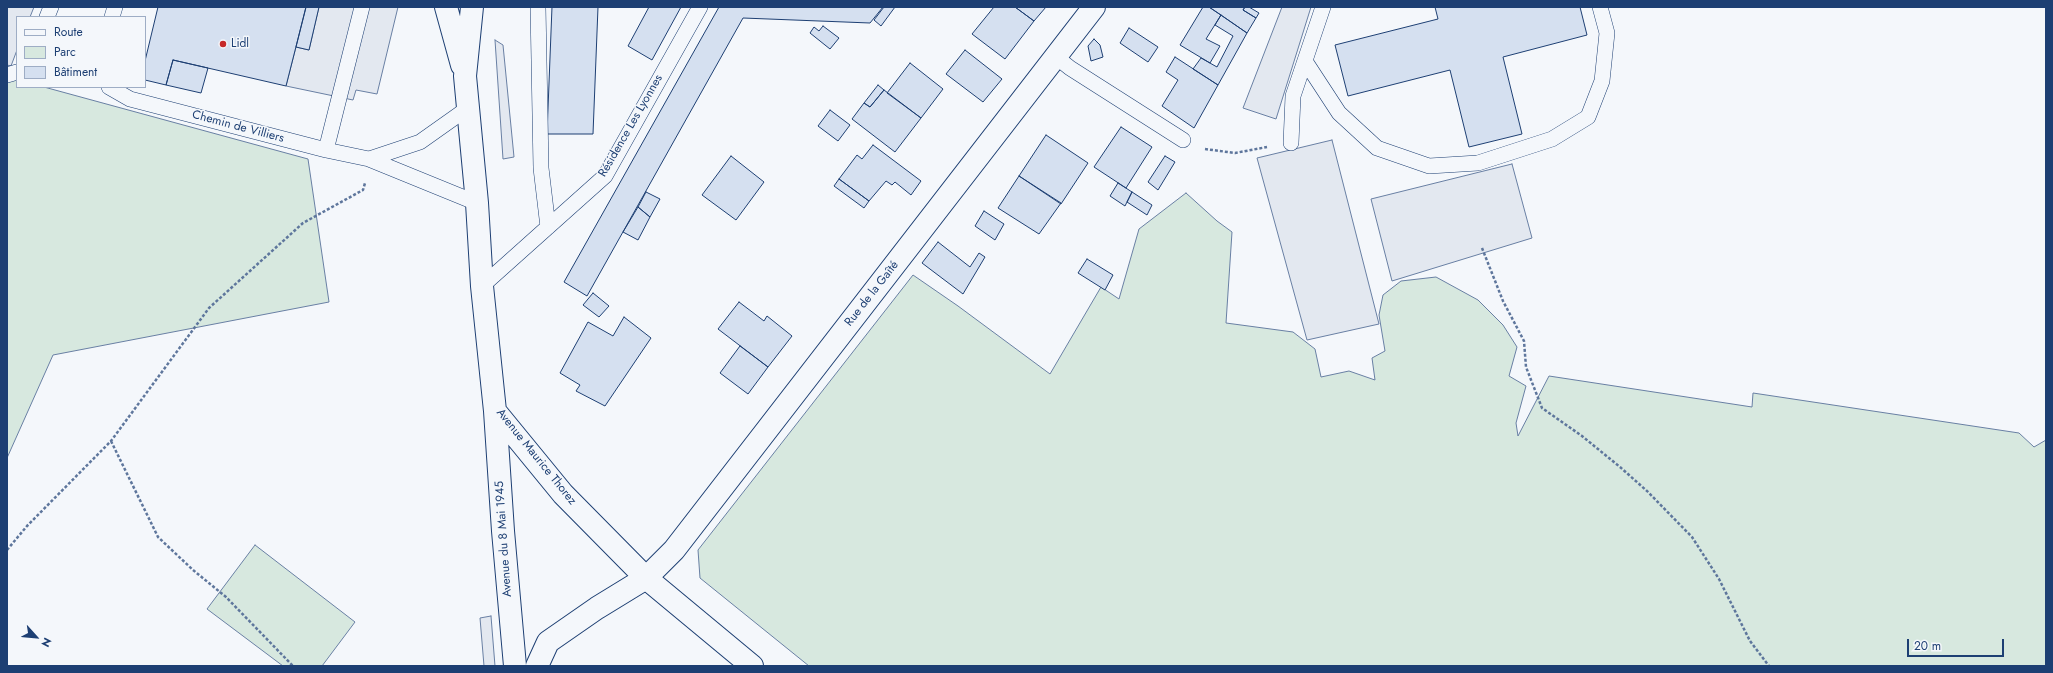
<!DOCTYPE html>
<html>
<head>
<meta charset="utf-8">
<style>
	body { margin:0 }
	#map { position:relative; width:2053px; height:673px; overflow:hidden; background:#f4f7fb; font-family:Jost,sans-serif }
	canvas { display:block }
	.frame { position:absolute; inset:0; border:8px solid #1d3f73; pointer-events:none }
	.legend { position:absolute; left:16px; top:16px; width:130px; height:72px; box-sizing:border-box; background:#f4f7fb; border:1px solid #9eadc5; margin:0; padding:5px 7px; list-style:none; font-size:12px; color:#1d3f73 }
	.legend li { display:flex; align-items:center; gap:8px; height:20px }
	.legend b { width:20px; border:1px solid #9eadc5 }
	.north { position:absolute; left:16px; top:617px; width:40px; height:40px; -webkit-text-stroke:3px #f4f7fb; paint-order:stroke; rotate:117deg; font-size:11px; font-weight:700; line-height:16px; text-align:center; color:#1d3f73 }
	.north::after { content:''; display:block; margin:auto; width:14px; height:18px; background:#1d3f73; clip-path:polygon(50% 0,100% 100%,50% 72%,0 100%) }
	.scale { position:absolute; left:1907px; top:639px; width:97px; height:18px; box-sizing:border-box; border:2px solid #1d3f73; border-top:0; padding-left:5px; font-size:12px; line-height:14px; white-space:nowrap; color:#1d3f73; -webkit-text-stroke:3px #f4f7fb; paint-order:stroke }
</style>
</head>
<body>
<div id="map">
<canvas width="2053" height="673"></canvas>
<div class="frame"></div>
<ul class="legend">
<li><b style="height:5px;background:#f4f7fb"></b>Route</li>
<li><b style="height:11px;background:#d7e8df"></b>Parc</li>
<li><b style="height:11px;background:#d5e0f0"></b>Bâtiment</li>
</ul>
<div class="north">N</div>
<div class="scale">20 m</div>
</div>
<script>
const c = document.querySelector('canvas').getContext('2d');
c.lineJoin = 'round';
function paint(path, color) { c.fillStyle = color; c.fill(path, 'evenodd'); }
const toPath = rows => new Path2D(rows.map(r => 'M' + r).join(''));
function stroke(path, color, width, dash) { c.strokeStyle = color; c.lineWidth = width; c.lineCap = dash ? 'butt' : 'round'; c.setLineDash(dash || []); c.stroke(path); }
function drawText(font, color, halo, rows, align = 'center') {
  c.font = font + ' Jost,sans-serif'; c.lineWidth = 3; c.setLineDash([]); c.textBaseline = 'middle'; c.strokeStyle = halo; c.fillStyle = color; for (const [text, x, y, turn = 0] of rows) {
    c.save(); c.translate(x, y); c.rotate((+turn || 0) * Math.PI / 180); c.textAlign = isNaN(turn) ? turn : align; if (halo) c.strokeText(text, 0, 0); c.fillText(text, 0, 0); c.restore();
  }
}
const green = toPath([
	[7,77,17,80,17,87,44,87,308,159,329,302,53,355,7,458,7,77],
	[1186,193,1217,221,1232,232,1226,323,1293,332,1315,349,1321,377,1349,371,1375,380,1372,358,1385,351,1379,315,1383,295,1401,281,1436,277,1478,300,1503,325,1517,347,1509,376,1526,386,1516,423,1518,436,1549,376,1752,407,1753,393,2019,433,2034,447,2046,440,2046,666,809,666,700,578,698,550,913,275,958,306,1050,374,1101,287,1119,299,1139,229,1186,193],
	[255,545,355,622,322,666,283,666,207,609,255,545]
]);
const parking = toPath([
	[7,7,34,7,30,17,17,17,17,50,11,66,7,65,7,7],
	[319,7,398,7,377,94,356,90,353,100,286,86,296,47,309,50,319,7],
	[1282,7,1311,7,1276,119,1243,108,1282,7],
	[495,40,503,45,514,157,503,159,495,40],
	[1332,140,1379,324,1307,340,1257,158,1332,140],
	[1512,164,1532,238,1392,281,1371,199,1512,164],
	[491,616,495,666,484,666,480,618,491,616]
]);
const building = toPath([
	[158,7,306,7,286,86,173,60,166,85,145,80,145,61,158,7],
	[306,7,319,7,309,50,296,47,306,7],
	[552,7,598,7,593,134,547,134,552,7],
	[649,7,681,7,652,60,628,46,649,7],
	[719,7,883,7,870,23,743,18,587,296,564,282,719,7],
	[884,7,895,7,881,26,874,20,884,7],
	[994,7,1015,7,1034,21,1005,59,972,34,994,7],
	[1015,7,1046,7,1034,21,1015,7],
	[1203,7,1209,7,1221,15,1206,39,1220,46,1210,63,1180,45,1203,7],
	[1209,7,1245,7,1243,10,1256,18,1247,33,1209,7],
	[1245,7,1249,7,1259,13,1256,18,1243,10,1245,7],
	[1435,7,1580,7,1587,35,1503,57,1522,134,1469,147,1450,70,1348,96,1335,45,1438,19,1435,7],
	[1221,15,1247,33,1218,85,1193,69,1201,58,1217,67,1233,36,1215,25,1221,15],
	[823,26,839,38,830,49,810,33,814,27,819,31,823,26],
	[1129,28,1158,47,1148,62,1120,43,1129,28],
	[1094,39,1100,45,1103,57,1091,61,1088,46,1094,39],
	[965,50,1002,79,983,102,946,74,965,50],
	[1175,57,1218,85,1194,128,1162,106,1178,80,1166,72,1175,57],
	[173,60,208,68,201,93,166,85,173,60],
	[910,63,943,89,921,118,887,93,910,63],
	[878,85,884,90,870,107,864,103,878,85],
	[884,90,921,118,895,152,852,119,864,103,870,107,884,90],
	[830,110,850,125,838,141,818,126,830,110],
	[1121,127,1152,147,1126,188,1094,167,1121,127],
	[1046,135,1088,163,1061,204,1019,176,1046,135],
	[873,145,921,181,911,195,895,182,892,185,886,181,869,201,839,179,857,155,862,159,873,145],
	[731,156,764,182,736,220,702,195,731,156],
	[1165,156,1175,162,1158,190,1148,182,1165,156],
	[1019,176,1061,203,1039,234,998,208,1019,176],
	[839,179,869,201,864,208,834,186,839,179],
	[1118,183,1132,192,1125,206,1110,196,1118,183],
	[646,192,660,199,650,217,638,207,646,192],
	[1132,192,1152,205,1147,215,1127,202,1132,192],
	[638,207,650,217,638,240,623,232,638,207],
	[984,211,1004,224,995,240,975,226,984,211],
	[938,242,970,267,979,253,985,257,963,294,922,263,938,242],
	[1087,259,1113,275,1105,290,1078,273,1087,259],
	[593,293,609,306,599,317,583,305,593,293],
	[739,302,764,321,767,316,792,336,768,367,718,329,739,302],
	[624,317,651,338,605,406,576,391,580,385,560,373,588,322,613,336,624,317],
	[740,346,768,367,748,394,720,373,740,346]
]);
const path = toPath([
	[1205,149,1235,153,1267,147],
	[1482,248,1503,301,1524,341,1526,367,1542,408,1582,436,1620,467,1647,491,1692,537,1719,579,1750,641,1769,666],
	[111,441,158,537,193,570,226,597,293,666],
	[7,550,27,526,111,441,209,308,303,223,363,190,365,183]
]);
const lane = toPath([
	[538,7,541,168,548,227],
	[47,17,51,7],
	[112,17,115,7],
	[1055,56,1070,68,1183,140],
	[1305,61,1339,113,1377,148,1429,166,1478,163,1552,139,1588,117,1602,81,1607,33,1600,7],
	[7,75,17,72],
	[109,87,130,99,326,150,369,159,477,203],
	[1291,143,1293,96,1323,7],
	[326,150,362,7],
	[369,159,420,142,468,108],
	[482,286,605,176,700,7]
]);
const street = toPath([
	[537,666,548,642,597,608,646,578,674,550,1094,7]
]);
const secondary = toPath([
	[446,7,462,65],
	[472,7,465,76,477,203,482,286,495,411,503,531,515,666],
	[495,411,563,494,646,578,752,666]
]);
const markers = [
	[223,44,4,"#c62828"]
];
const poiNames = [
	["Lidl",231,44]
];
const streetNames = [
	["Résidence Les Lyonnes",631,126,-60],
	["Chemin de Villiers",238,127,15],
	["Rue de la Gaîté",872,294,-52],
	["Avenue Maurice Thorez",536,457,51],
	["Avenue du 8 Mai 1945",504,539,-94]
];
paint(green, '#d7e8df');
stroke(green, '#687fa3', 1);
paint(parking, '#e3e8f0');
stroke(parking, '#687fa3', 1);
paint(building, '#d5e0f0');
stroke(building, '#1d3f73', 1);
stroke(lane, '#1d3f73', 16);
stroke(street, '#1d3f73', 24);
stroke(secondary, '#1d3f73', 24);
stroke(path, '#5e769c', 2.5, [3, 2]);
stroke(lane, '#f4f7fb', 15);
stroke(street, '#f4f7fb', 22);
stroke(secondary, '#f4f7fb', 22);
for (const [x, y, r, color] of markers) { const dot = new Path2D(); dot.arc(x, y, r, 0, 2 * Math.PI); c.fillStyle = color; c.fill(dot); stroke(dot, '#f4f7fb', 1.5); }
drawText('12px', '#1d3f73', '#f4f7fb', poiNames, 'left');
drawText('12px', '#1d3f73', '#f4f7fb', streetNames);
</script>
</body>
</html>
